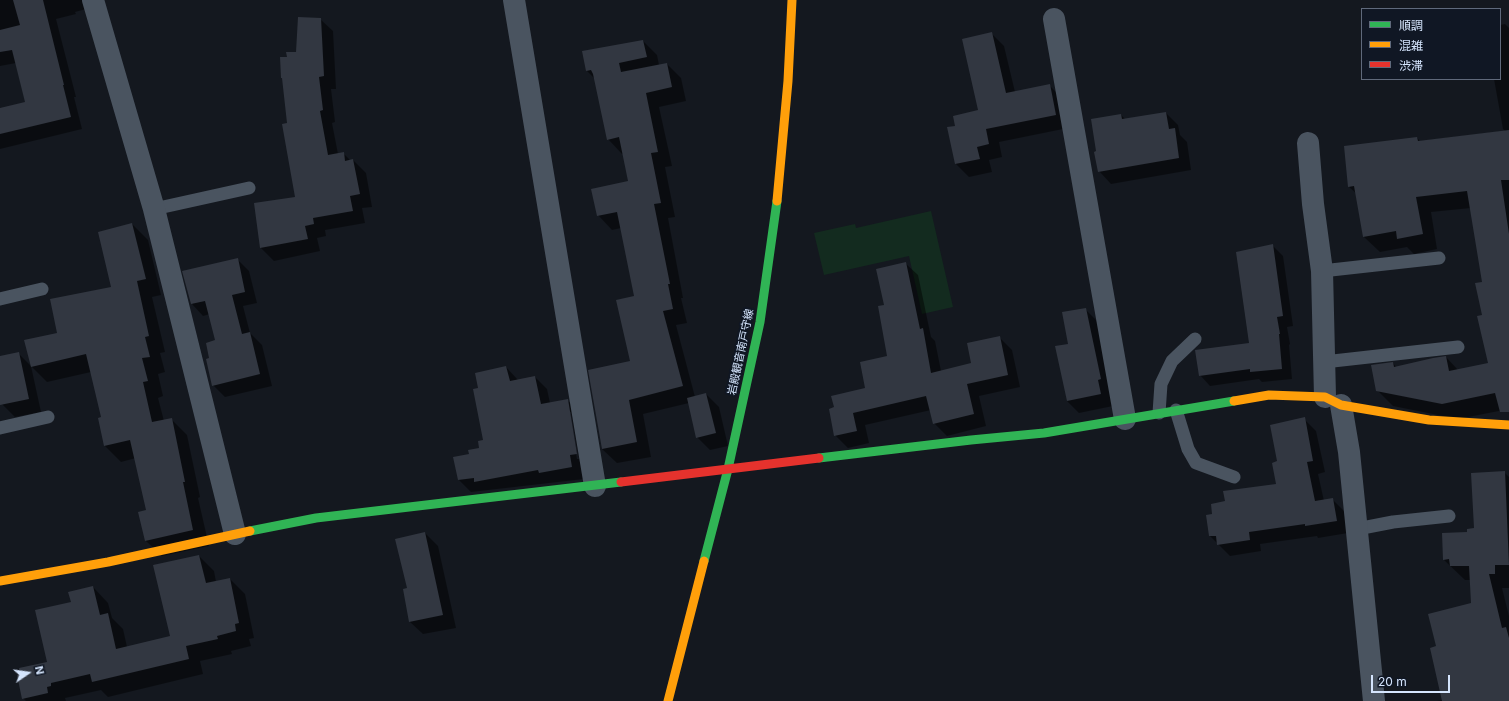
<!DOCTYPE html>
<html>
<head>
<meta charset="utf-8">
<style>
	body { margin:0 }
	#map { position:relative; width:1509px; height:701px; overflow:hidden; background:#14181f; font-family:Inter,"Noto Sans JP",sans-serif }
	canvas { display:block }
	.legend { position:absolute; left:1361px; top:8px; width:140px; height:72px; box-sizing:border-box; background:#101724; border:1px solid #5f697b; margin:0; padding:5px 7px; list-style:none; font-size:12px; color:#d5e5fd }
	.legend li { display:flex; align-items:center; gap:8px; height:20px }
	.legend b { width:20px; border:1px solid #5f697b }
	.north { position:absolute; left:8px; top:653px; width:40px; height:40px; -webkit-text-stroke:3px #101724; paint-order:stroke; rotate:77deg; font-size:11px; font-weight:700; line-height:16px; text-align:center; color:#d5e5fd }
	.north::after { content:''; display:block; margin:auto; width:14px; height:18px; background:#d5e5fd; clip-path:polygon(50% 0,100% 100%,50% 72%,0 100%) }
	.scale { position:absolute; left:1371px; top:675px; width:79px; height:18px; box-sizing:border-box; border:2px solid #d5e5fd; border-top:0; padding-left:5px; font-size:12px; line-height:14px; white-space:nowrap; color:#d5e5fd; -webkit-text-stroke:3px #101724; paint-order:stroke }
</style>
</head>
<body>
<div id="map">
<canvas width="1509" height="701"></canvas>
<ul class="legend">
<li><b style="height:5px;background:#30b455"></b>順調</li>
<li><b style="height:5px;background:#ff9f0a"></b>混雑</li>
<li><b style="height:5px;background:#e5322d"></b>渋滞</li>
</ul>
<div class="north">N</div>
<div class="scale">20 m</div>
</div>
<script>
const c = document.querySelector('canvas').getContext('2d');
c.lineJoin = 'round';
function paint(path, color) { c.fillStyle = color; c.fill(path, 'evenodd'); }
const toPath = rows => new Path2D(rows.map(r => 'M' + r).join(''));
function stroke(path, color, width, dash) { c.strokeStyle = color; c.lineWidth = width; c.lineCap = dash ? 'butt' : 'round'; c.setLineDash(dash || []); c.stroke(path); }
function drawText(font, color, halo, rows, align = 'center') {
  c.font = font + ' Inter,"Noto Sans JP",sans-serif'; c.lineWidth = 4; c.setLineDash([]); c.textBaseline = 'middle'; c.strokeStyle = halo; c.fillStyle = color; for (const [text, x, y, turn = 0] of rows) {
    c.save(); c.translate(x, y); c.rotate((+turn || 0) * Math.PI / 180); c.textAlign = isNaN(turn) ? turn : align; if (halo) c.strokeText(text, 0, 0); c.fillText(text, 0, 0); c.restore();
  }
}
const green = toPath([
	[931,211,953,307,922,314,909,256,824,275,814,233,855,224,856,228]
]);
const shadow = toPath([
	[0,0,87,0,90,8,75,12,76,14,56,19,76,97,74,97,82,129,0,149,0,109,26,103,16,63,0,66],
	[320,19,333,31,336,89,331,89,335,122,332,123,338,154,343,153,351,161,353,160,366,173,372,207,362,208,365,223,325,230,326,236,317,238,320,251,274,261,261,248,255,204,296,198,284,80,282,78,281,58,288,58,297,53],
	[1505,24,1509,28,1509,409,1458,419,1393,406,1377,390,1393,363,1396,367,1446,357,1458,370,1490,364,1483,315,1484,283,1471,208,1431,212,1437,249,1414,254,1407,247,1380,252,1364,237,1356,193,1349,187,1417,138,1420,141,1505,131,1503,129,1494,79,1500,79,1500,25],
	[991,33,1004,46,1015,92,1049,85,1062,98,1068,128,999,142,1002,157,989,160,992,172,969,177,956,164,956,127,980,111],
	[643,41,657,55,659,65,667,64,681,78,686,101,659,107,672,166,665,167,675,217,668,218,683,298,681,298,687,323,676,325,695,397,706,394,719,407,728,446,710,450,697,437,689,403,643,414,651,457,617,463,602,449,631,362,635,297,621,228,612,230,598,215,630,182,624,153,622,154,608,139,595,79,587,71],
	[1166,113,1178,125,1180,135,1187,142,1191,170,1111,184,1099,171,1121,115,1125,119],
	[132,224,148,240,161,295,152,297,165,352,160,353,165,372,158,374,163,396,158,398,164,421,171,419,187,435,200,497,198,498,209,546,162,556,146,541,148,510,136,458,121,462,105,446,103,418,91,372,47,382,31,366,58,334,112,287],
	[1272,245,1283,256,1293,326,1287,327,1290,344,1289,345,1292,379,1262,382,1259,379,1210,386,1200,375,1250,343],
	[237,259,249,271,257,303,243,306,250,333,262,345,272,386,225,397,213,385,210,359,217,341,210,314,203,316,192,304],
	[905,263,918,275,931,337,935,341,941,371,972,364,999,337,1012,350,1020,387,979,396,986,426,947,436,934,423,931,410,865,425,869,443,848,448,835,435,888,357,885,306],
	[1085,309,1097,321,1113,406,1079,413,1067,401],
	[18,353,31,366,41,412,15,417,2,404,0,396,0,357],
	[506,367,518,380,535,377,547,389,550,403,567,400,580,412,584,479,471,492,459,480,455,458,470,455,480,449,485,441,479,389],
	[569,412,571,412,579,459,577,459],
	[1304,419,1316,431,1325,472,1318,474,1324,501,1332,499,1344,511,1348,533,1318,538,1317,536,1260,544,1261,551,1230,556,1210,536,1213,515,1226,502,1277,485,1278,462],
	[1504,472,1509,477,1509,588,1502,588,1509,616,1509,701,1437,701,1443,700,1437,647,1472,604,1470,580,1465,580,1444,560,1468,533,1475,529],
	[425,533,438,546,456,628,423,634,410,622,408,589],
	[199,556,214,571,216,582,230,579,245,594,254,638,249,639,251,646,231,651,232,654,200,661,203,674,108,697,101,690,65,698,66,701,26,701,23,698,48,663,72,603,93,587,108,603,112,618,123,629,127,647,172,637]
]);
const building = toPath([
	[13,0,43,0,64,85,63,85,71,117,0,134,0,108,25,102,12,50,0,52,0,30,20,25],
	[298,17,321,18,324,76,319,77,323,110,320,111,328,155,344,152,345,161,353,159,360,194,350,196,353,211,313,218,314,224,305,226,308,239,260,248,254,203,295,197,282,124,287,123,282,78,281,78,280,57,287,57,286,52,296,52],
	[992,32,1006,93,1050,84,1056,115,986,129,989,144,977,147,980,159,955,164,947,127,955,126,953,116,978,110,962,39],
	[643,40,647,57,619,63,621,72,667,63,672,87,646,93,658,152,651,153,661,203,654,204,670,284,668,284,673,309,663,311,683,386,629,400,637,442,602,449,588,370,630,361,616,300,634,296,617,212,597,216,591,189,628,181,619,137,607,140,593,74,591,70,586,71,582,51],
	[1166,112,1169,129,1175,128,1179,158,1098,172,1094,152,1096,151,1091,119,1121,114,1122,119],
	[1509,130,1509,180,1501,180,1509,234,1509,412,1500,412,1495,393,1442,404,1376,391,1371,365,1393,362,1394,367,1433,358,1446,356,1449,371,1488,363,1477,316,1482,315,1475,283,1482,282,1467,191,1416,197,1423,234,1397,239,1396,231,1363,237,1354,186,1348,187,1344,146,1417,137,1418,141],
	[132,223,146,279,137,281,149,336,145,337,150,357,142,358,148,381,143,382,152,422,172,418,185,482,183,482,193,530,145,541,138,512,146,510,130,440,104,446,98,418,101,417,86,354,31,367,24,340,57,333,50,299,111,287,98,232],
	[1273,244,1283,316,1277,317,1280,334,1279,334,1282,369,1250,372,1250,369,1199,376,1195,350,1249,343,1236,252],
	[238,258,245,292,232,295,242,334,250,332,260,374,212,386,206,359,209,358,206,343,215,340,205,301,191,304,182,271],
	[906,262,920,329,923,328,931,373,971,363,967,343,1000,336,1008,375,967,384,974,414,933,424,926,396,853,413,857,431,834,436,829,409,834,407,831,396,865,388,860,362,887,356,878,306,884,305,876,269],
	[1086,308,1101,379,1098,380,1101,394,1067,401,1055,346,1068,344,1062,312],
	[19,352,29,399,0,405,0,356],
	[506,366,510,381,535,376,541,404,568,399,577,454,570,455,572,467,539,473,538,470,474,482,474,478,458,480,453,457,469,454,468,450,479,448,478,441,483,440,473,389,478,388,475,373],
	[706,393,716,433,696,438,687,398],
	[1305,417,1313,461,1307,462,1315,501,1333,498,1337,521,1305,526,1305,524,1249,532,1250,540,1217,545,1216,536,1209,536,1206,515,1212,514,1211,504,1225,501,1223,491,1276,484,1272,463,1277,461,1270,425],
	[1505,471,1509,565,1495,565,1495,574,1489,574,1502,628,1506,627,1509,638,1509,701,1442,701,1430,648,1436,646,1428,614,1471,603,1469,566,1450,566,1449,559,1443,560,1442,533,1467,532,1467,529,1474,528,1471,473],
	[425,532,443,615,409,622,403,589,407,588,395,539],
	[199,555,206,583,230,578,239,623,235,624,236,631,217,636,218,639,186,646,189,659,92,682,90,674,51,683,51,686,47,687,48,693,22,699,17,675,21,674,19,668,47,662,35,610,71,602,68,592,93,586,100,615,108,613,116,649,170,636,153,565]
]);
const lane = toPath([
	[154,209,249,188],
	[1322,271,1439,258],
	[0,299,42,289],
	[1324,362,1458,347],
	[1176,410,1188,449,1196,463,1234,477],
	[1159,413,1161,384,1172,361,1195,339],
	[0,428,48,417],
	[1357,529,1393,522,1449,516]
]);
const street = toPath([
	[93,0,154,209,235,534],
	[514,0,595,486],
	[1054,19,1125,419],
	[1308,143,1313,204,1322,271,1325,397],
	[1341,405,1349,452,1374,701]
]);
const fast = toPath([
	[819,458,971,440,1044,433,1234,401],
	[250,531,316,518,621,482],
	[704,561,728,469,760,322,777,201]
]);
const slow = toPath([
	[777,201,788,81,792,0],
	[1234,401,1269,395,1325,397,1341,405,1429,420,1509,425],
	[0,581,108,562,250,531],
	[668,701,704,561]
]);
const jam = toPath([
	[621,482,819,458]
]);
const streetNames = [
	["岩殿観音南戸守線",741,352,-78]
];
paint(green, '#132b1f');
paint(shadow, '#0007');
paint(building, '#323741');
stroke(lane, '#4a5460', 13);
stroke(street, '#4a5460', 22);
stroke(fast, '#30b455', 9);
stroke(slow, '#ff9f0a', 9);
stroke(jam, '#e5322d', 9);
drawText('11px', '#d5e5fd', '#101724', streetNames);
</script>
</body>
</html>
